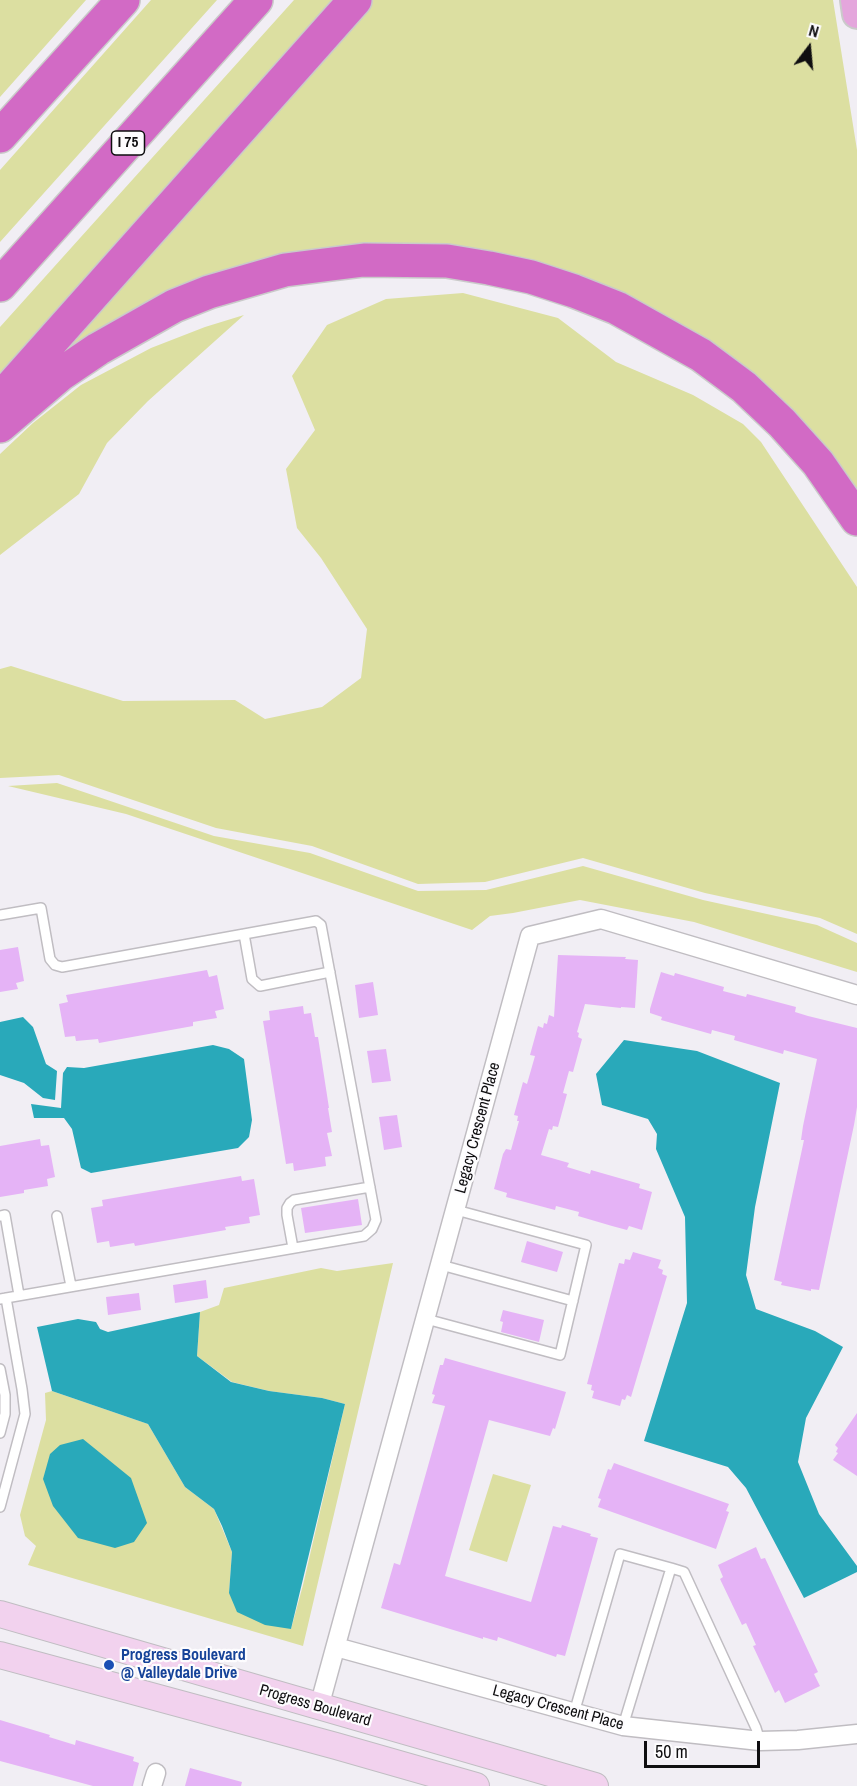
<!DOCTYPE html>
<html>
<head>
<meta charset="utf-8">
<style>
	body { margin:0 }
	#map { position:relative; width:857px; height:1786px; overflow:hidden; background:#f1eef4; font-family:"Archivo Narrow",sans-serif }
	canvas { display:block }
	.north { position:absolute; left:779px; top:18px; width:60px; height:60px; -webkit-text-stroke:4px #fdfcfe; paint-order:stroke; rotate:16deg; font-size:16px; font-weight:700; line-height:24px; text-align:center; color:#0f0e10 }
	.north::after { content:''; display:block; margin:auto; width:21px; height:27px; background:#0f0e10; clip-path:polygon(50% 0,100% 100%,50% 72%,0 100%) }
	.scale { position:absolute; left:644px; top:1741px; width:116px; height:27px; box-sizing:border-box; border:3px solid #0f0e10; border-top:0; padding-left:8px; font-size:18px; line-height:21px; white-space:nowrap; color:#0f0e10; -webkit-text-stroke:4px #fdfcfe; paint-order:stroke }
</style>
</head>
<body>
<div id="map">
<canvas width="857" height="1786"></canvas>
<div class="north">N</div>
<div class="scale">50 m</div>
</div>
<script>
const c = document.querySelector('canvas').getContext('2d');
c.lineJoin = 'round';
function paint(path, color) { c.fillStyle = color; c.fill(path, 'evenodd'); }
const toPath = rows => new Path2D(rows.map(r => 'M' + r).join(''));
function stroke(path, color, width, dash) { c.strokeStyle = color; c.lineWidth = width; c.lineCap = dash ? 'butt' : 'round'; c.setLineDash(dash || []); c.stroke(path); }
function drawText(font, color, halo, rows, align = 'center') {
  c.font = font + ' "Archivo Narrow",sans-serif'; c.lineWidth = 4.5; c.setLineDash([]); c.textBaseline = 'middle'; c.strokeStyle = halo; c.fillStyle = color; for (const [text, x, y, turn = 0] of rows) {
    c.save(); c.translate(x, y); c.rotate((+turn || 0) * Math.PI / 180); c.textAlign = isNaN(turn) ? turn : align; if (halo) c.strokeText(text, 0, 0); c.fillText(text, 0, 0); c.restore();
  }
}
const green = toPath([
	[0,0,86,0,0,97],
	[151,0,217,0,0,242,0,170],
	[294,0,342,0,0,381,0,327],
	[364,0,833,0,857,150,857,507,817,451,597,291,296,261,0,403],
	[463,293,558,318,616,362,693,395,743,424,761,442,857,587,857,934,820,918,705,893,583,858,485,882,418,884,312,846,216,828,59,775,0,778,0,669,11,666,123,701,235,700,265,719,322,707,361,678,367,629,321,558,297,528,286,469,315,430,292,376,327,325,386,299],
	[244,315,148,401,107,443,79,494,0,555,0,454,33,423,81,385,151,348,205,327],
	[57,783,214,836,310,853,418,891,486,890,583,866,703,900,817,925,857,943,857,972,694,922,580,900,513,913,490,916,472,930,126,814,8,786],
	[393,1263,303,1646,28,1565,36,1546,25,1536,20,1515,46,1420,45,1393,52,1391,148,1424,185,1487,214,1509,232,1552,229,1593,291,1629,303,1585,345,1404,322,1398,269,1391,232,1382,197,1356,200,1312,219,1305,224,1288,321,1268,337,1271],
	[493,1474,531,1485,507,1562,469,1550]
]);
const water = toPath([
	[23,1017,33,1027,46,1064,57,1071,55,1100,43,1098,24,1083,0,1075,0,1022],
	[624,1040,697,1051,780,1083,755,1207,746,1275,756,1309,815,1331,843,1347,806,1418,798,1462,819,1514,857,1566,857,1572,804,1598,746,1488,728,1467,644,1441,687,1303,685,1217,656,1149,657,1134,648,1119,602,1105,596,1074],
	[213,1045,229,1049,244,1059,252,1120,249,1137,238,1148,91,1173,81,1168,72,1129,64,1118,34,1118,31,1104,61,1108,63,1073,67,1067,84,1068],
	[200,1312,197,1356,231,1382,269,1391,322,1398,345,1404,291,1629,265,1625,237,1612,229,1593,232,1552,222,1526,214,1509,185,1487,148,1424,52,1391,37,1327,78,1319,96,1322,100,1329,108,1332],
	[83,1439,131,1478,147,1523,134,1542,115,1548,78,1538,53,1506,43,1479,50,1454,60,1445]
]);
const building = toPath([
	[18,947,24,981,16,983,18,989,0,992,0,950],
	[558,955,626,957,625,959,638,960,635,1008,621,1007,621,1008,585,1004,577,1032,579,1033,578,1037,582,1039,573,1072,569,1071,563,1093,567,1094,558,1127,553,1126,552,1130,549,1129,541,1155,569,1163,567,1167,590,1174,591,1170,640,1184,639,1188,652,1192,642,1230,629,1226,627,1230,612,1226,578,1216,579,1212,556,1206,555,1210,506,1197,507,1193,494,1189,503,1154,506,1149,511,1150,519,1121,517,1121,518,1116,514,1115,523,1082,527,1084,535,1056,530,1055,538,1026,543,1028,544,1023,547,1024,549,1015,554,1017],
	[207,970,209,977,217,975,224,1009,215,1011,217,1018,193,1022,193,1026,99,1043,98,1039,76,1041,75,1036,65,1037,59,1004,68,1002,66,995],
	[661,972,674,976,675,973,724,987,723,991,746,997,747,994,796,1007,795,1012,808,1016,857,1028,857,1107,854,1125,819,1290,811,1289,811,1291,781,1285,782,1282,774,1280,804,1140,801,1140,803,1126,817,1059,784,1050,783,1054,734,1040,735,1036,712,1030,711,1034,661,1020,662,1017,650,1013,650,1009],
	[373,982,378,1015,359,1018,355,985],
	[303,1006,304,1014,311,1013,315,1037,318,1037,329,1108,328,1108,332,1132,327,1133,332,1156,325,1157,326,1166,294,1171,293,1163,286,1164,263,1021,270,1020,269,1011],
	[386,1049,391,1081,372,1083,367,1051],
	[397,1115,402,1147,384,1150,379,1117],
	[40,1139,41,1146,49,1145,55,1177,47,1179,48,1186,24,1190,24,1193,0,1197,0,1146],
	[241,1176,242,1181,254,1179,260,1215,249,1217,250,1223,225,1227,226,1230,135,1246,134,1243,110,1247,109,1241,97,1243,91,1208,103,1206,102,1200],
	[358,1199,362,1225,305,1233,301,1208],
	[527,1241,563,1252,557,1272,521,1262],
	[633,1252,661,1260,658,1268,663,1270,662,1274,667,1276,631,1397,627,1395,625,1400,622,1399,620,1406,592,1398,594,1391,591,1390,592,1385,587,1384,619,1263,624,1264,625,1259,630,1260],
	[206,1280,208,1298,175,1303,173,1285],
	[139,1293,141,1310,108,1315,106,1297],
	[503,1310,544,1320,539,1342,501,1332,503,1322,500,1321],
	[445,1358,566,1392,555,1429,553,1428,550,1436,489,1420,445,1576,531,1602,553,1526,561,1528,562,1525,591,1534,590,1536,598,1538,565,1656,557,1654,556,1657,498,1637,497,1641,483,1637,483,1639,381,1608,394,1563,400,1565,445,1406,432,1403,435,1395,432,1394,440,1365,443,1365],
	[857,1413,857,1476,833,1460,838,1453,836,1452,838,1448,835,1445],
	[614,1463,729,1504,726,1511,729,1512,716,1549,598,1507,601,1499,598,1498,608,1469,611,1470],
	[756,1547,761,1559,765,1558,818,1672,814,1674,820,1686,785,1703,779,1690,775,1693,753,1646,756,1645,746,1623,742,1625,720,1579,723,1577,718,1565],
	[0,1720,50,1735,49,1737,75,1745,76,1740,134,1757,133,1761,139,1763,133,1786,93,1786,0,1761],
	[190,1768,242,1782,241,1786,185,1786]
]);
const service = toPath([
	[0,915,41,908,50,959,55,965,62,967,316,921,321,925,376,1220,372,1229,364,1236,0,1299],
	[244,934,252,979,260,986,330,972],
	[0,1216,5,1215,19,1295],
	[57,1216,71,1286],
	[293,1248,287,1215,287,1208,290,1203,294,1200,370,1187],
	[441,1265,573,1301],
	[426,1319,560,1355,586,1245,456,1210],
	[0,1369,5,1395,5,1414,0,1433],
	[0,1507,25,1414,22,1389,6,1298],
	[671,1568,684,1572,756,1728,760,1741],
	[574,1713,620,1554,671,1568,623,1726]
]);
const minor = toPath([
	[336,1647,623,1726,760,1741,798,1740,857,1734],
	[319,1707,530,936,601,919,857,995],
	[152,1786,156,1773]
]);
const secondary = toPath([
	[0,1614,595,1786],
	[0,1655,336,1746,476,1786]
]);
const primary = toPath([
	[855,0,857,14]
]);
const motorway = toPath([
	[0,136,123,0],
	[0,285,256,0],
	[0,399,355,0],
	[0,426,61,374,98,349,174,306,209,292,285,270,324,265,364,260,447,261,489,268,531,277,574,291,617,308,701,355,744,387,782,423,818,463,857,519]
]);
const markers = [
	[109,1665,6,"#1a4fb4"]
];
const shields = [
	[128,143,33]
];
const shieldNames = [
	["I 75",128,143]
];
const streetNames = [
	["Legacy Crescent Place",478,1128,-75],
	["Progress Boulevard",315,1706,16],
	["Legacy Crescent Place",558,1708,15]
];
const transitNames = [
	["Progress Boulevard",121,1656],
	["@ Valleydale Drive",121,1674]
];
paint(green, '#dcdfa1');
paint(water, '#29a9ba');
paint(building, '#e5b3f6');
stroke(service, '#c0bdc2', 12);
stroke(minor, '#c0bdc2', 21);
stroke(secondary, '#c0bdc2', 28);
stroke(primary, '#cacaca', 32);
stroke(motorway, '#cacaca', 36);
stroke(service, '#fff', 9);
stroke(minor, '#fff', 18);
stroke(secondary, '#f2d2ee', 26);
stroke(primary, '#e4a6dc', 28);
stroke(motorway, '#d26ac5', 33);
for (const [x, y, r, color] of markers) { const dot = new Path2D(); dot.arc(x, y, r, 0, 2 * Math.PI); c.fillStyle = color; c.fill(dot); stroke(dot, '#fdfcfe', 2); }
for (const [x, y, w] of shields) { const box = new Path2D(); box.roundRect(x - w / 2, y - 12, w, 24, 4.5); c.fillStyle = '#fdfcfe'; c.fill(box); stroke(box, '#0f0e10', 1.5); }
drawText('bold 15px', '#0f0e10', null, shieldNames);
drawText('16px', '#0f0e10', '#fdfcfe', streetNames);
drawText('bold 16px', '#164399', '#fdfcfe', transitNames, 'left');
</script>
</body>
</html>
